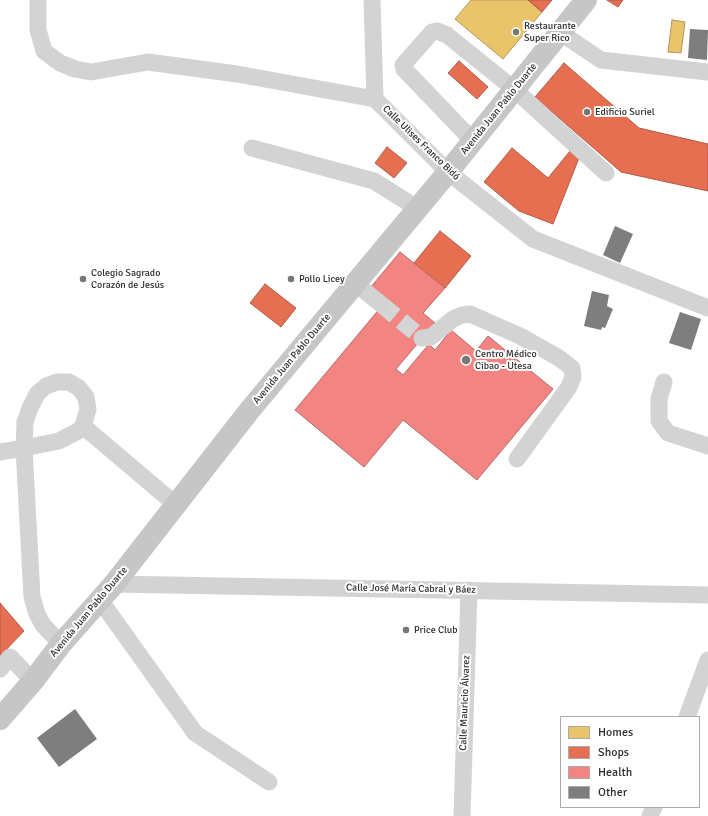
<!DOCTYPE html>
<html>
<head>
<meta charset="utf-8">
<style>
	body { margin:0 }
	#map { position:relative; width:708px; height:816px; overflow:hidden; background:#fff; font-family:Signika,sans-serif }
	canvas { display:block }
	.legend { position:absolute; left:560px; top:716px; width:140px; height:92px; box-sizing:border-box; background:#fff; border:1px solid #ababab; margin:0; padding:5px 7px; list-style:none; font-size:12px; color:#2e2e2e }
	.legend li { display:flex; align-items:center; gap:8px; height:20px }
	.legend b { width:20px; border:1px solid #ababab }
</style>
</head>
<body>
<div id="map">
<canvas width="708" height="816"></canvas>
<ul class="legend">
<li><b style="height:11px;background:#e9c46a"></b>Homes</li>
<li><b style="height:11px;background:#e76f51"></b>Shops</li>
<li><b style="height:11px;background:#f28482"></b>Health</li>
<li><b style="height:11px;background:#7e7e7e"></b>Other</li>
</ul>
</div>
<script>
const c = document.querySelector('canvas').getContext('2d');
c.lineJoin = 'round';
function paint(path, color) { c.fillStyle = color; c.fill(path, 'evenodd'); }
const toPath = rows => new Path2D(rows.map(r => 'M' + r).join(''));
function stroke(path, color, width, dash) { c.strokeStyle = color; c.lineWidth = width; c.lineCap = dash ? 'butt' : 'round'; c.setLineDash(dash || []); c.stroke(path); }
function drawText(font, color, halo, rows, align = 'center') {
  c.font = font + ' Signika,sans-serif'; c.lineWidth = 4; c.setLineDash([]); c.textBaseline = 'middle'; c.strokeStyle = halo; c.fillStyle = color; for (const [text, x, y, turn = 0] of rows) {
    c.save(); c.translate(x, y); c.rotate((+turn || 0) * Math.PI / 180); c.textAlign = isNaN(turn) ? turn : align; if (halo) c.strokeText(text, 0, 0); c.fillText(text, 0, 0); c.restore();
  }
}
const homes = toPath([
	[471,0,528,0,542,12,503,59,455,19,471,0],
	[672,20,685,22,681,53,668,52,672,20]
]);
const shops = toPath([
	[528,0,552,0,542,12,528,0],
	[607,0,623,0,618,7,607,0],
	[459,61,488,87,477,99,448,73,459,61],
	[564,63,639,128,708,144,708,191,621,172,535,97,564,63],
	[387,147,407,163,394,178,375,163,387,147],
	[512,148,548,178,570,151,579,158,553,224,519,211,484,182,512,148],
	[440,231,471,256,445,288,414,263,440,231],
	[265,284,296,308,281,327,250,303,265,284],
	[0,603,24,631,0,656,0,603]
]);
const health = toPath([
	[400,252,445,288,423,313,435,323,396,369,403,375,429,344,435,350,451,330,476,351,488,336,553,389,477,480,403,420,364,467,295,410,386,301,370,288,400,252]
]);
const building = toPath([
	[690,29,708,30,707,60,688,58],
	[615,226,633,234,620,263,603,255],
	[592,291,609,295,607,306,613,309,605,328,602,327,601,330,584,326],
	[680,312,701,319,691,350,669,343],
	[75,709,97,739,59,767,37,738]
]);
const minorTunnel = toPath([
	[382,305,422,338]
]);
const minor = toPath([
	[38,0,38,30,44,51,60,63,75,69,91,72,148,62,237,74,375,99,448,172,533,239,708,308],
	[372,0,375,99],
	[561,33,601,60,708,72],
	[473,141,404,69,403,65,432,32,437,31,447,35,514,89,606,173],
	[252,148,374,181,417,208],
	[356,284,382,305],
	[422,338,431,337,453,319,462,315,470,314,520,336,559,358,572,368,573,377,569,387,517,459],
	[57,382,69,382,79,388,86,397,88,409,83,426,78,431,59,441,24,448,25,422,30,408,37,394,46,386,57,382],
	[664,382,659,399,659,421,668,433,708,446],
	[83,426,175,504],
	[0,452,24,448,32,597,37,614,43,625,61,644],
	[114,584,708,595],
	[100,600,195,733,269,782],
	[0,669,10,657,33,681],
	[687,717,708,660],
	[462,816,469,590],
	[650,816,654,807]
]);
const major = toPath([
	[0,719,33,681,61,644,114,584,249,411,448,172,586,0]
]);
const markers = [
	[516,32,4,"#777"],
	[587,112,4,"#777"],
	[83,279,4,"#777"],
	[291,279,4,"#777"],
	[466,360,5,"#777"],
	[406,630,4,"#777"]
];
const poiNames = [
	["Restaurante",524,26],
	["Super Rico",524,38],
	["Edificio Suriel",595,112],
	["Colegio Sagrado",91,273],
	["Corazón de Jesús",91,285],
	["Pollo Licey",299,279],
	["Centro Médico",475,354],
	["Cibao - Utesa",475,366],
	["Price Club",414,630]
];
const streetNames = [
	["Avenida Juan Pablo Duarte",499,109,-51],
	["Calle Ulises Franco Bidó",421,143,44],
	["Avenida Juan Pablo Duarte",292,359,-50],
	["Calle José María Cabral y Báez",411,589,1],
	["Avenida Juan Pablo Duarte",89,612,-50],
	["Calle Mauricio Álvarez",465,703,-88]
];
paint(homes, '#e9c46a');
stroke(homes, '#b19758', 1);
paint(shops, '#e76f51');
stroke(shops, '#b05c46', 1);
paint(health, '#f28482');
stroke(health, '#b76a69', 1);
paint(building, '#7e7e7e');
stroke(minorTunnel, '#d5d5d5', 17, [17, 8]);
stroke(minor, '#d3d3d3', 17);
stroke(major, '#c6c6c6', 22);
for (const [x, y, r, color] of markers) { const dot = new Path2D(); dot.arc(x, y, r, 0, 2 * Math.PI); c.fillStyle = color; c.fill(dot); stroke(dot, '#fff', 1.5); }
drawText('10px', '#2e2e2e', '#fff', poiNames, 'left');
drawText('10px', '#2e2e2e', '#fff', streetNames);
</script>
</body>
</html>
